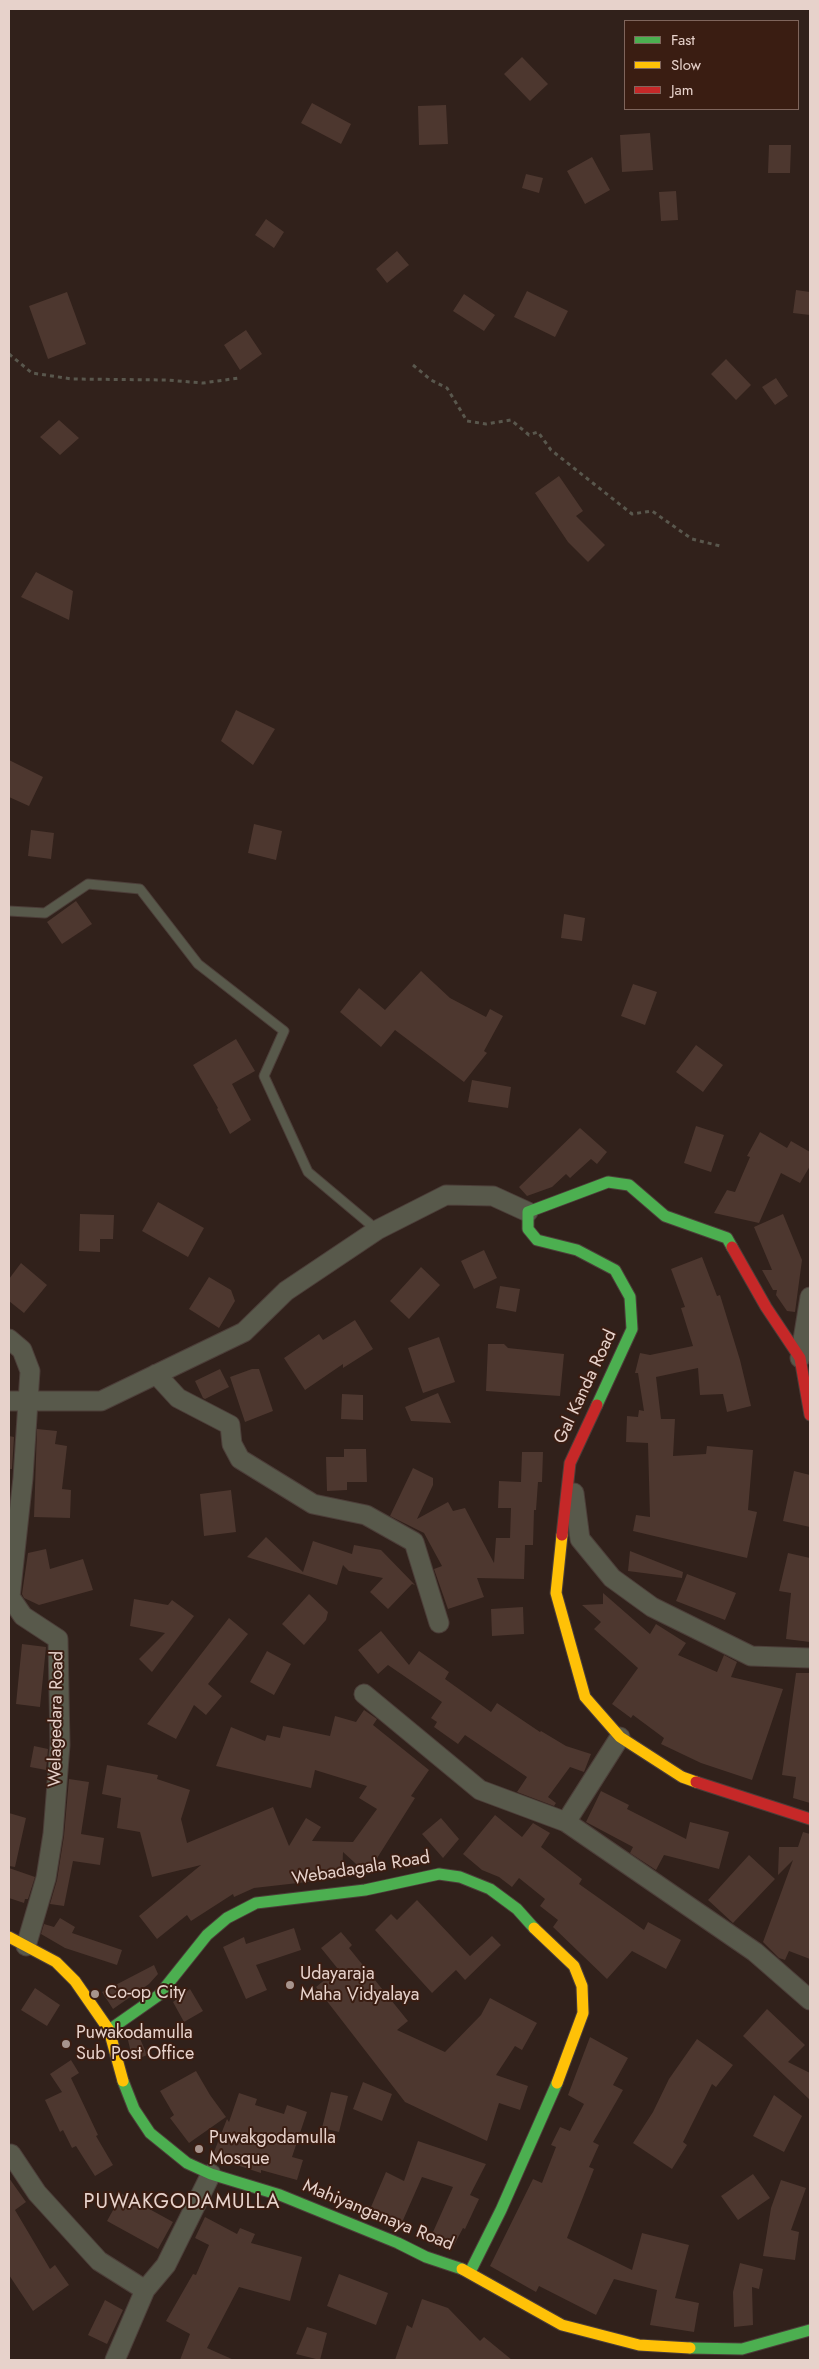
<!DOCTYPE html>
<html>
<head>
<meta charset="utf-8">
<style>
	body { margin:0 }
	#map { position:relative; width:819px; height:2369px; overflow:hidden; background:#31211b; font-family:Jost,sans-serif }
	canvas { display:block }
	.frame { position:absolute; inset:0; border:10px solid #e7d2cb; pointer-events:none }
	.legend { position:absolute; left:624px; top:20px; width:175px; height:90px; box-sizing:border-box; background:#3a1d12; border:1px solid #7f655c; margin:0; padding:6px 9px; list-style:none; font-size:15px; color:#e7d2cb }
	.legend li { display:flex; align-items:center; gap:10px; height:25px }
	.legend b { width:25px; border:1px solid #7f655c }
</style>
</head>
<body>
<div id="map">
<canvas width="819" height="2369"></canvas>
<div class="frame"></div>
<ul class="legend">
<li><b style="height:6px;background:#4caf50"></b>Fast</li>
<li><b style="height:6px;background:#ffc107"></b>Slow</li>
<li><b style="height:6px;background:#c62828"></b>Jam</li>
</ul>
</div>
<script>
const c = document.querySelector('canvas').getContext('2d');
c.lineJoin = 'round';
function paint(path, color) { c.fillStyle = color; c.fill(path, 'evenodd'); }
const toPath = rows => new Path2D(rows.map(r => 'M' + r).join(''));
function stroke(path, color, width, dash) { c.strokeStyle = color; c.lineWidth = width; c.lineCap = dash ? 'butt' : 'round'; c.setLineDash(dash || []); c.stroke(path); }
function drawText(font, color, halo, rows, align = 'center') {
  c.font = font + ' Jost,sans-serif'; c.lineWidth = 4; c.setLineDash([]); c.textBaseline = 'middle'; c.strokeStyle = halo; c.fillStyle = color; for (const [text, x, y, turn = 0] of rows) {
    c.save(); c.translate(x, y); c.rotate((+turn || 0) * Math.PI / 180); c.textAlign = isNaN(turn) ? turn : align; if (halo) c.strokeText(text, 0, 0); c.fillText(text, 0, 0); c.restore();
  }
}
const building = toPath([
	[522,57,548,84,530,101,504,74],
	[312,103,351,124,341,144,301,123],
	[446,105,448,144,419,145,418,106],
	[650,133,653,170,622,172,620,135],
	[769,145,791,145,790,173,768,173],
	[592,157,610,190,585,204,567,171],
	[526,174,543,178,539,193,522,188],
	[676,191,678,220,661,221,659,192],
	[266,219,284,232,274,248,255,235],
	[397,251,409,265,387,283,376,269],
	[796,290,810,292,810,315,793,313],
	[527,291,568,311,555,337,514,317],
	[67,292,86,344,48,359,29,306],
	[464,294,495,315,484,331,453,311],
	[246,330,262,354,240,370,224,345],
	[726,359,751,385,736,400,711,374],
	[776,378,788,396,775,405,762,387],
	[59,420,79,438,60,455,40,437],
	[559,476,583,511,576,516,605,545,588,562,568,542,535,493],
	[36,572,73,591,69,620,21,597],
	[236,710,275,729,253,765,221,741],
	[9,760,43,777,29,806,9,797],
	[254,824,282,831,276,860,248,853],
	[31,830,54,833,51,859,28,856],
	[76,901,92,924,62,944,47,922],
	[564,914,585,918,582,941,561,938],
	[421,971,450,998,486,1017,490,1009,503,1016,484,1051,487,1053,464,1082,395,1030,381,1047,340,1012,359,988,385,1010],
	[633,984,657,992,645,1025,621,1016],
	[236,1039,255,1071,232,1084,251,1120,230,1134,217,1109,218,1108,193,1065],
	[696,1045,723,1065,703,1092,676,1072],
	[472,1080,511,1087,508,1108,468,1102],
	[696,1126,724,1135,711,1172,684,1163],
	[580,1128,607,1152,597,1164,591,1159,570,1178,566,1174,552,1187,527,1196,519,1187],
	[760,1132,787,1148,791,1141,810,1152,810,1166,800,1183,781,1173,759,1223,714,1213,727,1190,735,1192,750,1157,747,1156],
	[158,1202,204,1228,188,1257,142,1231],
	[80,1214,114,1215,113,1239,100,1239,100,1252,79,1251],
	[783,1214,802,1260,795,1312,787,1311,776,1295,777,1290,773,1290,762,1270,772,1270,754,1227],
	[484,1250,497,1278,474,1289,461,1261],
	[702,1257,717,1296,720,1295,740,1360,751,1406,727,1412,723,1394,700,1395,698,1368,656,1377,661,1419,675,1419,673,1456,706,1454,707,1446,753,1450,748,1510,757,1512,747,1558,633,1531,636,1515,650,1517,648,1443,626,1442,627,1416,638,1417,639,1410,644,1411,638,1373,635,1373,640,1353,650,1355,693,1346,681,1308,685,1307,671,1269],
	[21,1263,47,1285,24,1313,9,1301,9,1279],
	[421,1267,440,1285,409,1319,390,1301],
	[209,1277,231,1290,235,1301,219,1328,189,1309],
	[500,1286,520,1289,516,1312,496,1308],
	[355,1320,373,1349,343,1368,343,1364,305,1390,284,1358,319,1334,323,1340],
	[439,1337,455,1382,423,1393,408,1348],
	[488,1344,504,1344,508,1348,564,1354,560,1396,486,1391],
	[220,1369,229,1387,205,1399,203,1398,195,1381],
	[252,1369,259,1369,273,1411,245,1422,230,1377],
	[438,1393,451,1423,411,1421,405,1407],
	[342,1394,363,1395,363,1420,341,1419],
	[37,1429,57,1431,55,1444,67,1446,62,1489,71,1490,70,1518,34,1517],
	[9,1436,14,1437,12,1469,9,1469],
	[344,1449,366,1449,367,1482,347,1482,347,1490,327,1491,326,1457,344,1457],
	[522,1452,543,1452,542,1482,538,1482,536,1510,534,1510,533,1545,525,1545,524,1579,477,1578,484,1597,448,1609,434,1569,442,1566,424,1533,390,1516,413,1468,433,1478,433,1485,417,1519,448,1502,453,1511,465,1508,494,1563,496,1538,510,1538,511,1508,498,1508,499,1481,521,1482],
	[794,1471,810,1475,810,1527,783,1521],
	[231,1490,236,1532,204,1536,200,1494],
	[266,1537,303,1572,313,1541,352,1554,354,1545,381,1550,415,1585,412,1584,388,1609,370,1592,383,1578,349,1571,343,1565,337,1585,247,1557],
	[46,1549,50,1569,83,1559,93,1590,39,1605,24,1598,22,1594,28,1553],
	[630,1551,683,1572,682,1578,628,1571],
	[788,1553,810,1558,810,1642,786,1639,791,1593,779,1591],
	[687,1574,736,1593,725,1620,676,1601],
	[603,1593,650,1634,656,1624,686,1643,678,1655,717,1672,724,1655,737,1662,731,1677,783,1689,752,1780,701,1763,661,1744,664,1738,633,1715,631,1718,612,1704,638,1668,594,1629,601,1622,582,1605,603,1604],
	[309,1594,328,1612,326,1620,304,1645,282,1624],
	[134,1599,168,1605,172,1600,194,1616,152,1672,139,1659,165,1633,130,1626],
	[523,1607,524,1634,492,1636,491,1609],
	[229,1618,248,1634,208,1684,222,1696,206,1715,194,1705,176,1739,147,1724],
	[381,1631,409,1665,419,1651,449,1672,445,1679,491,1712,497,1703,540,1732,541,1731,566,1746,591,1754,584,1772,570,1767,548,1797,556,1803,554,1806,517,1792,527,1777,465,1735,458,1744,434,1727,437,1722,431,1718,442,1702,388,1665,378,1674,358,1650],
	[22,1644,46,1647,40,1707,16,1704],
	[267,1651,291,1664,274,1695,250,1682],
	[796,1673,810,1673,810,1803,793,1798,796,1777,782,1775],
	[364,1710,377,1719,373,1725,429,1770,411,1796,415,1798,367,1874,343,1852,342,1878,254,1888,234,1897,233,1894,191,1921,187,1915,157,1939,139,1916,201,1865,152,1877,140,1832,117,1828,121,1798,102,1794,107,1765,158,1775,157,1779,190,1790,181,1819,187,1843,273,1807,289,1846,306,1818,321,1827,312,1841,353,1842,377,1809,359,1798,367,1786,315,1770,311,1788,216,1766,231,1727,265,1741,267,1735,280,1738,283,1726,330,1736,335,1716,356,1722],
	[34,1746,48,1749,46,1770,30,1767],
	[69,1779,89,1782,81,1834,104,1838,100,1865,73,1861,64,1906,50,1904,57,1880,64,1836],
	[601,1791,629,1805,627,1809,686,1839,690,1822,729,1832,719,1869,664,1855,656,1870,630,1853,633,1847,586,1822],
	[9,1813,26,1818,15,1867,9,1866],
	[495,1815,522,1837,533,1823,550,1833,541,1847,582,1879,579,1884,644,1930,648,1922,681,1940,666,1969,632,1951,607,1979,553,1927,558,1920,540,1906,545,1899,519,1878,512,1887,499,1877,482,1870,463,1854],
	[441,1818,459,1839,443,1858,422,1834],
	[803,1832,810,1834,810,1959,789,1951,785,1960,779,1958,763,1942,793,1860,778,1875,779,1847,798,1847],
	[749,1855,775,1879,733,1923,708,1900],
	[9,1868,35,1877,28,1899,25,1899,24,1903,9,1898],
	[417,1900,470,1956,492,1936,501,1945,465,1980,456,1970,432,1993,375,1930,391,1914,397,1920],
	[60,1918,75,1927,72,1933,122,1950,117,1965,65,1948,41,1934,44,1924,54,1927],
	[294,1928,301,1950,256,1965,267,1990,246,1999,223,1947,244,1937,246,1944],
	[341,1932,352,1945,349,1948,408,2021,397,2030,445,2052,481,2015,490,1998,537,2023,522,2050,515,2046,496,2075,528,2086,520,2110,499,2103,487,2141,405,2102,316,1987,338,1969,321,1948],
	[154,1965,158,1974,149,1984,113,2009,102,1992],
	[35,1988,60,2005,47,2026,21,2010],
	[190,1989,203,2011,184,2022,173,2002],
	[767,2009,805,2045,788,2062,810,2073,810,2100,743,2036],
	[136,2029,147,2055,133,2061,127,2036],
	[590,2037,628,2058,613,2085,623,2090,593,2142,599,2145,589,2167,594,2169,567,2238,632,2270,642,2233,689,2245,675,2298,699,2303,694,2332,650,2325,657,2290,614,2279,596,2315,539,2286,536,2292,490,2266,533,2179,542,2183,556,2147,551,2145,560,2127,570,2131,584,2104,568,2095],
	[697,2039,733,2065,716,2087,712,2084,683,2142,687,2145,672,2169,633,2143,653,2112,669,2079],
	[71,2060,79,2073,71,2078,98,2135,96,2136,113,2165,95,2176,76,2146,72,2148,63,2130,60,2132,45,2100,62,2092,50,2074],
	[196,2071,210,2095,226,2117,189,2143,170,2118,174,2115,160,2091],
	[363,2082,392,2094,382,2121,353,2109],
	[331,2092,348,2096,339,2132,322,2128],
	[239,2093,257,2099,255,2105,284,2114,287,2105,307,2112,292,2157,303,2160,297,2180,261,2170,261,2173,212,2157,227,2119,229,2122],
	[774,2095,802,2116,784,2152,753,2136],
	[418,2141,486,2164,470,2195,479,2199,465,2229,463,2228,452,2249,429,2241,453,2187,422,2177,400,2227,368,2214,386,2172,404,2181],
	[753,2174,770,2198,738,2220,721,2196],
	[9,2178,26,2202,15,2210,50,2269,55,2265,69,2285,33,2311,9,2275],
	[781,2180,806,2188,791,2230,799,2232,795,2260,763,2256,771,2208],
	[122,2194,173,2222,158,2249,107,2221],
	[205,2217,237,2234,240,2228,255,2234,251,2243,302,2257,290,2301,239,2287,207,2348,234,2360,180,2360,190,2334,166,2321,193,2274,196,2275,209,2245,195,2238],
	[740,2263,763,2269,759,2289,752,2287,753,2325,734,2327,733,2292],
	[339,2274,388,2293,376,2325,327,2306],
	[422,2299,448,2308,480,2341,484,2337,512,2360,395,2360,407,2325,412,2328],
	[105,2300,123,2310,107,2344,88,2335],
	[307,2327,327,2333,320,2360,296,2354]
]);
const path = toPath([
	[9,354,32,373,72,379,167,380,203,383,239,378],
	[413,365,431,380,447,388,467,421,486,424,511,420,529,435,538,432,551,450,632,514,652,511,692,539,720,546]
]);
const lane = toPath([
	[9,911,45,913,88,884,140,889,198,964,284,1031,264,1076,308,1172,377,1230]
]);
const street = toPath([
	[9,1339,22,1350,30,1371,23,1478,10,1597,23,1616,58,1639,60,1745,53,1834,46,1878,26,1946],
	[800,1358,810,1297],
	[156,1374,178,1398,230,1425,232,1444,240,1459,313,1504,366,1515,414,1542,439,1623],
	[9,1401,101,1401,244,1332,286,1291,377,1230,446,1195,493,1196,528,1212],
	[574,1493,580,1539,612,1578,652,1607,751,1656,810,1658],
	[364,1694,480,1790,566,1822,755,1952,810,2000],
	[566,1822,620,1737],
	[11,2154,37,2193,99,2261,145,2290],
	[115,2360,145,2290,166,2265,211,2174]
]);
const fast = toPath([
	[597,1405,632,1329,630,1297,615,1270,577,1250,537,1240,528,1229,528,1212,608,1182,629,1185,665,1216,727,1238,732,1247],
	[109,2030,159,1995,207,1935,227,1918,256,1903,365,1890,439,1874,460,1877,490,1889,517,1909,534,1928],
	[123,2081,134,2109,150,2133,187,2163,211,2174,280,2195,398,2243,426,2257,462,2269],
	[470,2272,501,2210,557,2083],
	[690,2348,742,2349,810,2330]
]);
const slow = toPath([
	[562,1535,556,1593,585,1697,620,1737,682,1777,696,1782],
	[534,1928,574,1966,582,1986,583,2013,557,2083],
	[9,1937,56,1962,75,1981,109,2030,123,2081],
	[462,2269,562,2325,639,2345,690,2348]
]);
const jam = toPath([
	[732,1247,766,1307,800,1358,810,1415],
	[562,1535,570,1463,597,1405],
	[696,1782,810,1819]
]);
const markers = [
	[290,1985,5,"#a7948d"],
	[95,1994,5,"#a7948d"],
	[66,2044,5,"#a7948d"],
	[199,2149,5,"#a7948d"]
];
const streetNames = [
	["Gal Kanda Road",586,1387,-65],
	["Welagedara Road",57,1719,-89],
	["Webadagala Road",361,1869,-9],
	["Mahiyanganaya Road",378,2216,22]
];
const poiNames = [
	["Udayaraja",300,1975],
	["Maha Vidyalaya",300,1996],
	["Co-op City",105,1994],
	["Puwakodamulla",76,2034],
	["Sub Post Office",76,2055],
	["Puwakgodamulla",209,2139],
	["Mosque",209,2160]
];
const quarterNames = [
	["PUWAKGODAMULLA",182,2203]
];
paint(building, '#4d372f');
stroke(lane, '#4c3e39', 11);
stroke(street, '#4c3e39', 21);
stroke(fast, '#4c3e39', 13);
stroke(slow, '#4c3e39', 13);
stroke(jam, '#4c3e39', 13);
stroke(path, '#59574d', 3, [4, 4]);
stroke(lane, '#58594b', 9);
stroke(street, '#58594b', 19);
stroke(fast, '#4caf50', 11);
stroke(slow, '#ffc107', 11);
stroke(jam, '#c62828', 11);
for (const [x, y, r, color] of markers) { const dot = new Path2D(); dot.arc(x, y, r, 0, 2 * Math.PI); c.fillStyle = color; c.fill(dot); stroke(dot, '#3a1d12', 2); }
drawText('18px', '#e7d2cb', '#3a1d12', streetNames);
drawText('18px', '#e7d2cb', '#3a1d12', poiNames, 'left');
c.letterSpacing = '1px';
drawText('20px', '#e7d2cb', '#3a1d12', quarterNames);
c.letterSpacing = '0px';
</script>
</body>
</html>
